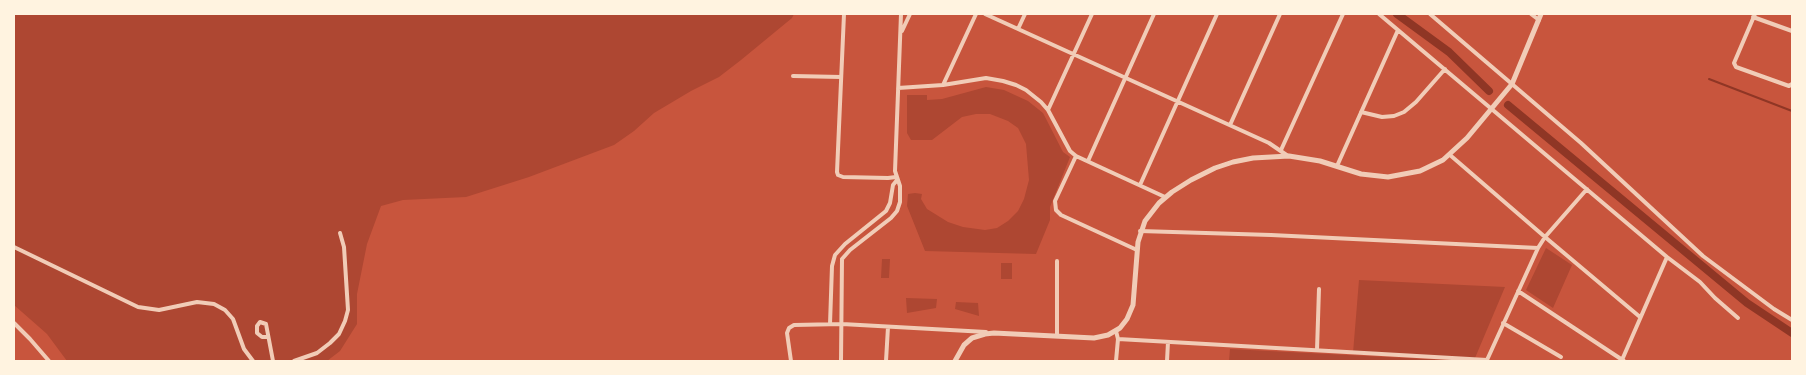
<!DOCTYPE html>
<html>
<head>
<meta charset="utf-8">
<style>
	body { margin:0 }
	#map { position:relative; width:1806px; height:375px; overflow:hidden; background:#c8553d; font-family:Mulish,sans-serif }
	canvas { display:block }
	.frame { position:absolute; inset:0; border:15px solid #fff3e0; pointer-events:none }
</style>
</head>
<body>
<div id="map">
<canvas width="1806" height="375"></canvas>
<div class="frame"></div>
</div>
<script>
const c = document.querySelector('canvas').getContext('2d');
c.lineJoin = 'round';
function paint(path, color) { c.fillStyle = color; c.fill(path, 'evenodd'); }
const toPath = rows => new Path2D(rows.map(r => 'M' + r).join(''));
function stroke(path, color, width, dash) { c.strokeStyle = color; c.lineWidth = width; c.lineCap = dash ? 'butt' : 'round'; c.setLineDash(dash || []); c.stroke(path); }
const green = toPath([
	[14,14,794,14,792,18,741,60,719,77,691,91,654,113,634,131,614,145,529,177,466,197,403,200,381,206,367,244,357,294,357,324,340,351,327,361,67,361,47,334,14,305],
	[986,87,1004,90,1028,101,1043,113,1063,152,1070,157,1050,207,1050,220,1036,254,925,251,907,206,908,194,915,193,922,194,921,199,927,209,948,222,963,227,985,230,997,228,1008,221,1018,211,1024,199,1029,180,1026,144,1018,128,1008,121,990,114,976,114,962,117,932,140,911,140,907,133,907,95,927,95,927,100,942,99],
	[1546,248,1572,265,1553,308,1526,290],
	[882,259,890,259,889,278,881,278],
	[1001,263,1012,263,1012,279,1001,279],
	[1359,280,1505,287,1475,358,1353,353],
	[906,298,937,299,936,308,907,313],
	[956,302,978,303,979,316,955,309],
	[1230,349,1465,361,1229,361]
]);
const stream = toPath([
	[1709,79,1792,111]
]);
const canal = toPath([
	[1397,14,1449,52,1489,91],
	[1508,105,1747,303,1792,333]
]);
const minor = toPath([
	[844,14,837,172,838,175,843,177,888,178,896,177],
	[985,14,1269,143,1288,156],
	[1379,14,1667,257,1700,282,1715,298,1738,318],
	[1430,14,1581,143,1703,256,1774,309,1792,320],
	[1531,14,1539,20],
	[1755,14,1734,63,1736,67,1789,86,1792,84],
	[1753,17,1792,31],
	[1018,29,1025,14],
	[902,31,910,14],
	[793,76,841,77],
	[943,85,976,14],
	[898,88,943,85,986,78,1003,81,1016,85,1026,90,1041,102,1048,110,1070,151,1076,156,1165,197],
	[1048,110,1092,14],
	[1361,112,1382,117,1394,116,1404,112,1416,102,1445,69],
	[1230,125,1280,14],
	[1281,150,1343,14],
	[1450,155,1545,237,1640,317],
	[1076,156,1055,201,1056,210,1061,215,1137,250],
	[1088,161,1154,14],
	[1337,166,1398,30],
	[1140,185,1217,14],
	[1140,231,1271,235,1538,248],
	[14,247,138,307,159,310,197,302,214,304,225,310,233,319,244,349,253,361],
	[1518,291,1624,361],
	[14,323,30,339,49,361],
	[1503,323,1561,357],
	[830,324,832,266,835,255,845,244,886,211,890,203,893,185,897,180],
	[1116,331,1118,339,1116,361],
	[1057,336,1057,261],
	[268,337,262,337,257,333,257,326,260,322,266,324,273,361],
	[1118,339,1487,360],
	[1317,350,1319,289],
	[1487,360,1538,248,1545,237,1587,189],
	[1622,360,1667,257],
	[294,361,317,353,330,343,339,334,345,321,348,310,344,247,340,233],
	[791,361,787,333,789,328,794,325,842,324,986,332],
	[841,361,842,259,850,250,891,218,897,211,900,202,900,186,895,171,901,14],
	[886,361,888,327],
	[1167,361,1168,342]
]);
const tertiary = toPath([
	[955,361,964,345,972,338,985,334,994,333,1094,338,1108,335,1120,328,1127,319,1133,305,1138,242,1145,221,1159,203,1172,192,1191,180,1215,168,1233,162,1253,158,1289,156,1320,161,1361,174,1388,177,1420,171,1443,160,1467,138,1512,84,1541,14]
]);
paint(green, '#ae4732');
stroke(stream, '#8f3625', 2);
stroke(canal, '#8f3625', 8);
stroke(minor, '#f1ccb7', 4);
stroke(tertiary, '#f1ccb7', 5);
</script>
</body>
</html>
